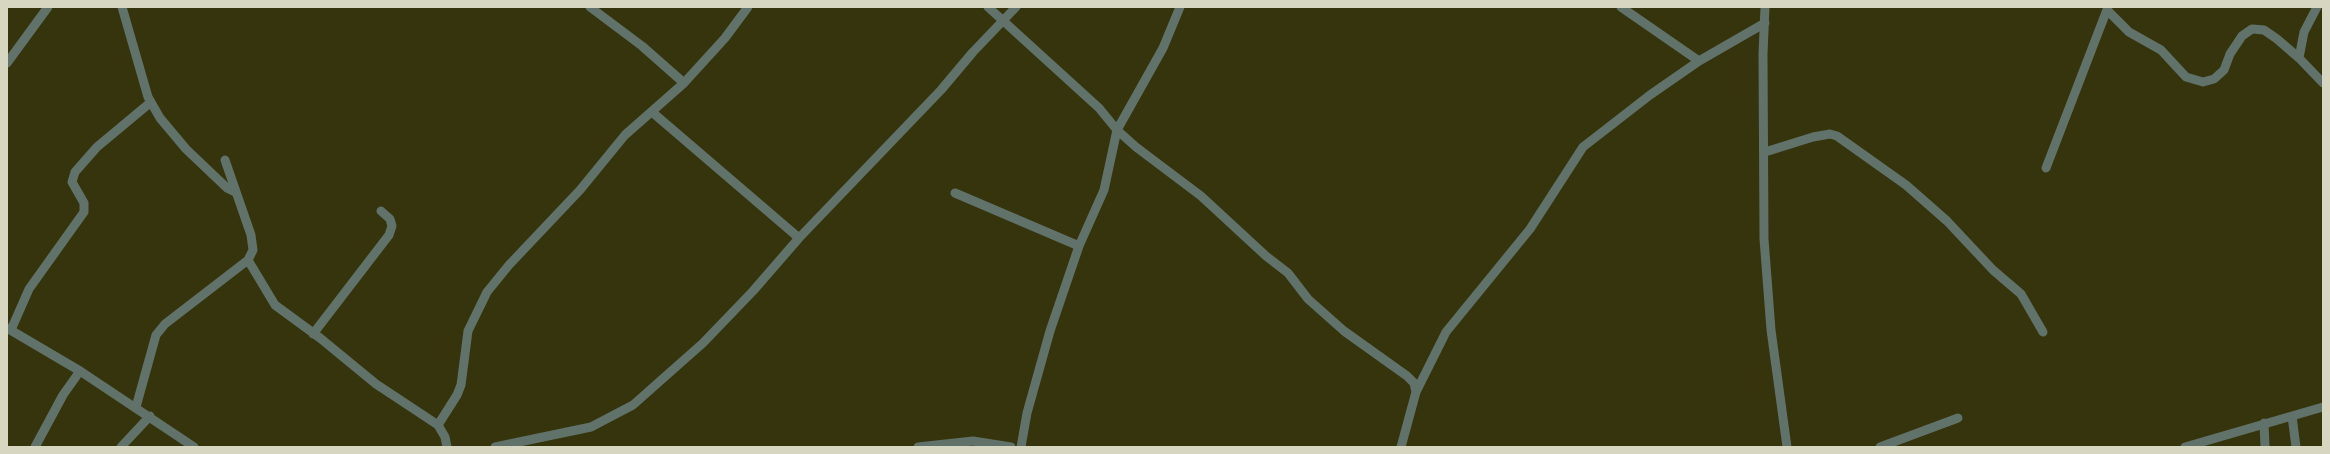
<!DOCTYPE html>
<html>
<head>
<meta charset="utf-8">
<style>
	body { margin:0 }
	#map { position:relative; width:2330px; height:454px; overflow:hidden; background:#35340c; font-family:"Fira Sans Condensed",sans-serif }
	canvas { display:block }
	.frame { position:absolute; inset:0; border:8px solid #d6d6c1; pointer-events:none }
</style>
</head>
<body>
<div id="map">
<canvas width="2330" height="454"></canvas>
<div class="frame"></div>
</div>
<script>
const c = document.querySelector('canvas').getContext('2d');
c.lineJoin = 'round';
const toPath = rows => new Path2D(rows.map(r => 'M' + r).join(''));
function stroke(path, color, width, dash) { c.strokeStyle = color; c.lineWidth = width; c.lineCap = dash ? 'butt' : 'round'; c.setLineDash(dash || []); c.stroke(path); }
const minor = toPath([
	[122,7,148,97,160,118,186,149,227,188,235,192],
	[590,7,642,46,684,83],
	[988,7,1099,108,1117,130,1104,190,1079,246,1050,331,1027,413,1021,447],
	[1180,7,1163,48,1117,130,1136,147,1201,196,1266,256,1288,273,1308,299,1344,331,1407,376,1414,383,1416,392],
	[1621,7,1699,61],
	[1765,7,1763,54,1764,239,1771,330,1787,447],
	[2107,10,2129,32,2161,50,2186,77,2203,82,2214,79,2224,70,2230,54,2242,36,2252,29,2264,30,2277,39,2299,58,2323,83],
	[2299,58,2304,32,2317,7],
	[7,63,48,7],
	[652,112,799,238],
	[1765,152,1813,137,1830,134,1837,136,1906,185,1947,221,1993,270,2021,294,2043,332],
	[2046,168,2108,7],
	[955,193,1079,246],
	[248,260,275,305,320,338,376,384,438,425,445,437,447,447],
	[7,328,80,371,194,447],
	[11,330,29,289,84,212,84,203,72,182,75,172,97,147,151,102],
	[313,334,389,235,392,226,390,219,381,211],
	[136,407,156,335,165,324,248,260,253,250,251,235,225,160],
	[2292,416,2296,447],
	[2264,423,2265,447],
	[438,425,457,395,461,385,468,331,487,292,509,265,580,190,625,135,684,83,725,38,748,7],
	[35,447,63,395,80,371],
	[121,447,150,416],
	[495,447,591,427,633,405,703,343,753,291,799,238,941,90,973,52,1016,7],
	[918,447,973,441,1011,447],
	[1401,447,1416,392,1446,332,1530,229,1583,147,1650,95,1699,61,1765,23],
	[1880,447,1958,418],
	[2185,447,2323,407]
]);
stroke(minor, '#60726a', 9);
</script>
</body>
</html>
